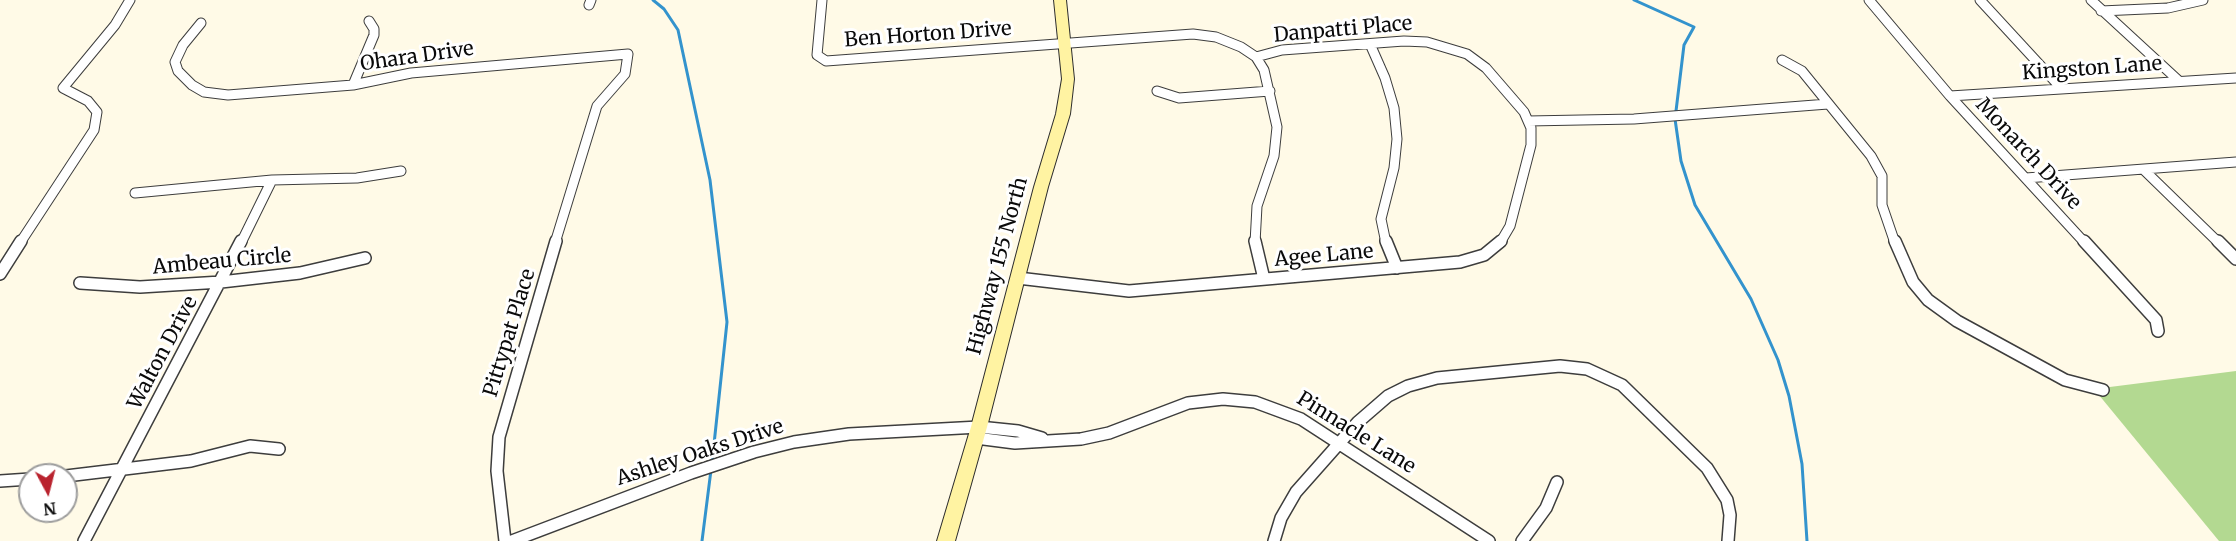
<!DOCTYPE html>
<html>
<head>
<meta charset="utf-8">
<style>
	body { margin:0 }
	#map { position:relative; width:2236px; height:541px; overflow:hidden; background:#fffae7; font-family:Merriweather,serif }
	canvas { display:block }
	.north { position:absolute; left:18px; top:463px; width:60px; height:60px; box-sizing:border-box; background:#fff; border:2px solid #9d9d9d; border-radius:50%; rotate:173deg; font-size:16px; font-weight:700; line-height:24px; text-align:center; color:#0a0a0a }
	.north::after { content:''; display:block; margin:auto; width:21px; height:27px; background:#b9232e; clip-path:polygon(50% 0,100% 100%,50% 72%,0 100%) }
</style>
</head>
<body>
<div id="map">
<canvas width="2236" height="541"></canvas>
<div class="north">N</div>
</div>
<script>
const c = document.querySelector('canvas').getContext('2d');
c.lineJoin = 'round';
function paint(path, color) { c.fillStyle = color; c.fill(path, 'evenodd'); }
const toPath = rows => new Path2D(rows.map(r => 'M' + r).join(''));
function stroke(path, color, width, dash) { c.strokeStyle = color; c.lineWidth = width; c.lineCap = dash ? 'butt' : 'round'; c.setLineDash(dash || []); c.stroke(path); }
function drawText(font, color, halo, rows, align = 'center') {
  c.font = font + ' Merriweather,serif'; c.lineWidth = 6; c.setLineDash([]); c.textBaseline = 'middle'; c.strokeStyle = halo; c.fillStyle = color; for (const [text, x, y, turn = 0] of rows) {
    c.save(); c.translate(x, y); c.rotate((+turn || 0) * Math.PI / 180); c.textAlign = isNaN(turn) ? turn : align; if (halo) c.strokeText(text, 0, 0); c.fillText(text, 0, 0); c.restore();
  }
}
const forest = toPath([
	[2236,371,2236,541,2219,541,2094,389]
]);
const stream = toPath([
	[653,0,664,9,678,30,710,180,727,322,712,463],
	[1634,0,1694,27,1684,45,1676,111],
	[1675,119,1681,161,1695,205,1751,299,1778,360,1789,396,1802,464,1807,541],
	[702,541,711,470]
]);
const minorFar1 = toPath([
	[822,0,817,55,826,61,1193,34,1216,37,1241,47,1256,57,1282,50,1404,41,1427,42,1467,54,1486,68,1524,112,1531,128,1531,145,1510,226,1500,243],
	[1869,0,1950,96,2085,243],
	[1980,0,2062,89],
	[2091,0,2179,81],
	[589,5,591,0],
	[2101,11,2168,8,2203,0],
	[201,23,183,45,175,62,178,71,192,85,204,92,228,95,353,85,411,73,628,54,625,74,597,106,555,243],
	[1370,44,1385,78,1394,108,1397,139,1394,168,1381,219,1386,243],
	[1782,60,1802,71,1871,156,1882,176,1882,205,1895,243],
	[353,85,374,35,374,29,369,21],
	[1157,91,1179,98,1270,91],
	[1950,96,2236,78],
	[1528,121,1634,119,1828,104],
	[2144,170,2219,243],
	[2026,178,2236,162],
	[135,193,272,180,357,178,401,171],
	[20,243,94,130,97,112,88,101,63,88,115,25,130,0],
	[241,243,272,180],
	[1255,243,1257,206,1274,156,1277,127,1264,70,1256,57]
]);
const minor = toPath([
	[1255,241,1264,279],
	[1386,241,1397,268],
	[1895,241,1913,282,1928,300,1957,321,2065,380,2103,390],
	[2084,241,2156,320,2158,331],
	[2218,241,2236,259],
	[0,274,21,241],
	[1018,278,1129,291,1460,262,1484,255,1501,241],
	[80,283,140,287,221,282,300,273,365,258],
	[976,438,1015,443,1081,439,1109,433,1188,403,1223,399,1255,402,1301,419,1489,541],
	[66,476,191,461,250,446,279,449],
	[0,481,30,479],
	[84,541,241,241],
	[505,541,497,471,499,437,556,241],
	[512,541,691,473,754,452,794,442,849,434,979,427,1018,431,1042,438],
	[1274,541,1281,518,1296,492,1358,422,1388,396,1408,386,1437,378,1560,366,1587,369,1622,385,1707,468,1727,500,1730,515,1728,541],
	[1522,541,1546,508,1557,482]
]);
const secondary = toPath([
	[1054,0,1066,0,1074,79,1070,114,1048,187,987,427,955,541,937,541,971,427,1034,187,1056,114,1062,79,1054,0]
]);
const streetNames = [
	["Danpatti Place",1343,30,-5],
	["Ben Horton Drive",928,35,-4],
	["Ohara Drive",417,57,-8],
	["Kingston Lane",2092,69,-4],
	["Monarch Drive",2028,154,47],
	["Agee Lane",1324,256,-5],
	["Ambeau Circle",222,262,-5],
	["Highway 155 North",998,266,-75],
	["Pittypat Place",510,333,-73],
	["Walton Drive",163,353,-62],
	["Pinnacle Lane",1356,433,32],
	["Ashley Oaks Drive",700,453,-18]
];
paint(forest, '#b3d991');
stroke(stream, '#3393cd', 3);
stroke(minorFar1, '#3d3d3d', 11);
stroke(minor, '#3d3d3d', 14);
stroke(secondary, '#2c2c2c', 2);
stroke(minorFar1, '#fff', 9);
stroke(minor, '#fff', 11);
paint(secondary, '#fff3a2');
drawText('20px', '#0a0a0a', '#fff', streetNames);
</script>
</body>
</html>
